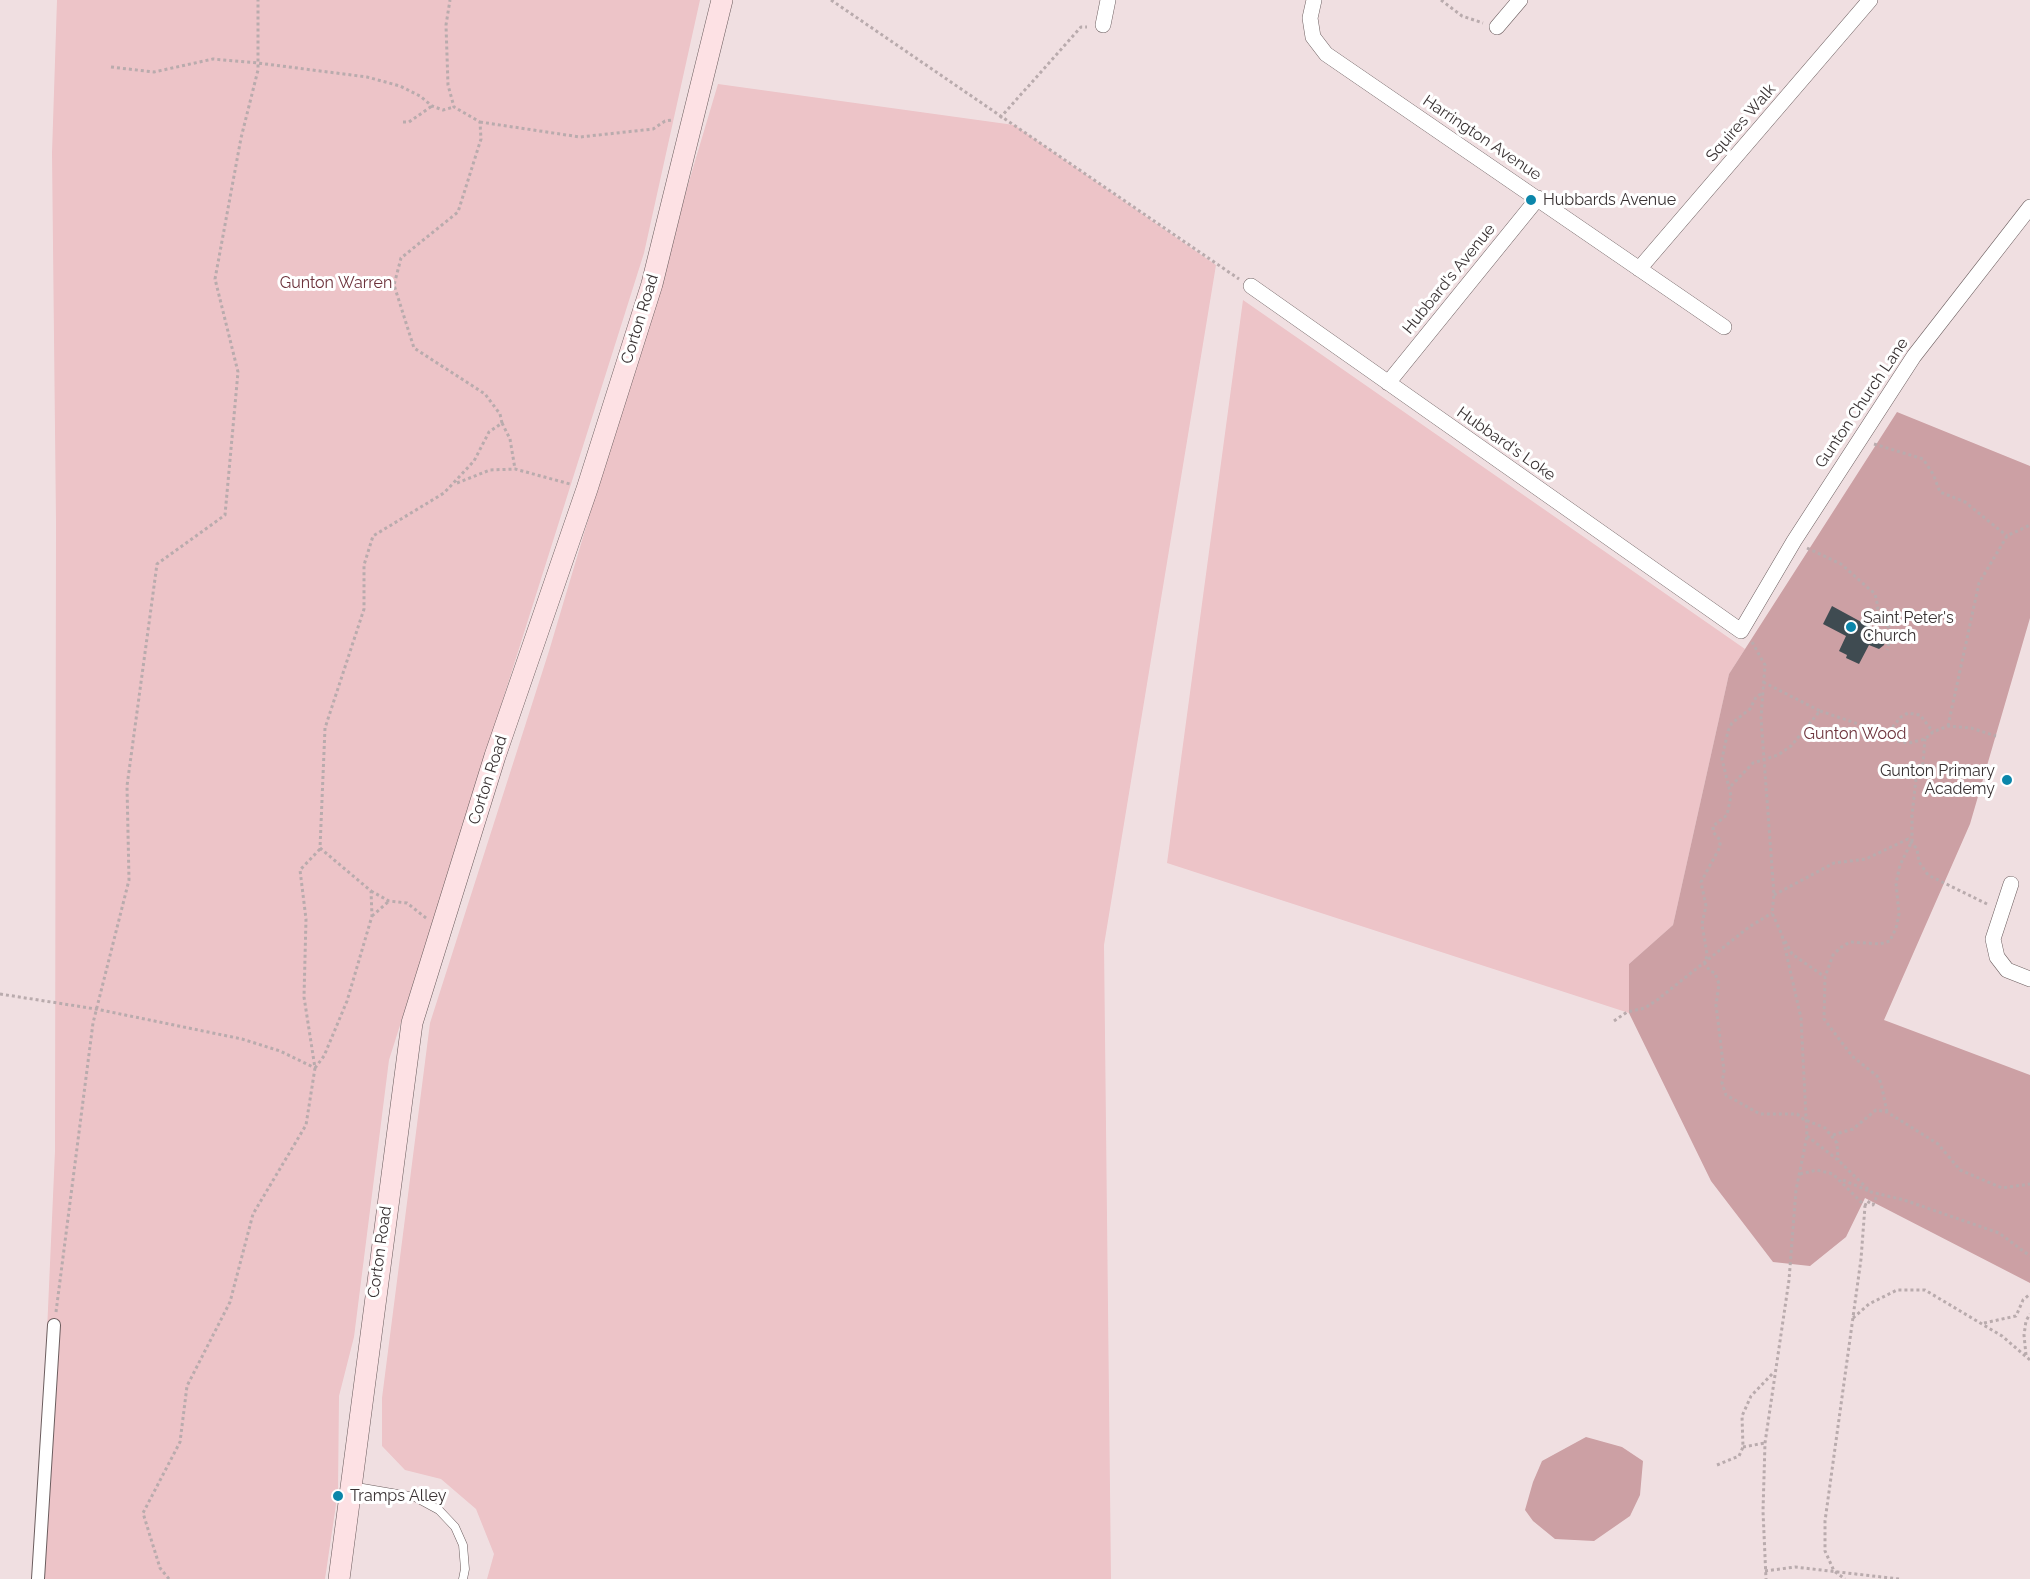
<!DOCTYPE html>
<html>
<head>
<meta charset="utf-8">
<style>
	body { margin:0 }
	canvas { display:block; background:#f0dfe1 }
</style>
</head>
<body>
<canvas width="2030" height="1579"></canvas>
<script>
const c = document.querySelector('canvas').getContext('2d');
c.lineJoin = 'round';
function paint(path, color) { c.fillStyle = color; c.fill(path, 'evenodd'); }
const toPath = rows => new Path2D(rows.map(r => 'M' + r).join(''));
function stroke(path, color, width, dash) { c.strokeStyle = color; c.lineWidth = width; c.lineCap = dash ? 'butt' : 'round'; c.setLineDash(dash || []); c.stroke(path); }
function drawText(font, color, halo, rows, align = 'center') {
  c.font = font + ' Raleway,sans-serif'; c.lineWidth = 6; c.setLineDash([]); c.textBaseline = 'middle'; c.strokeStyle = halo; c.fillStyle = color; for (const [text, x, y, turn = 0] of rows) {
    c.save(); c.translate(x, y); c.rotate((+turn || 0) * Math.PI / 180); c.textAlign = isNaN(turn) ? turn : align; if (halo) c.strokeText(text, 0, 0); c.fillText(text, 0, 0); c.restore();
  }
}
const green = toPath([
	[57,0,700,0,644,253,389,1060,354,1337,339,1396,338,1491,325,1579,36,1579,55,1151,56,522,52,153],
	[718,84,1014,125,1216,265,1104,945,1111,1579,487,1579,494,1554,476,1509,441,1479,405,1470,382,1446,382,1398,430,1023,549,651],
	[1243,300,1745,649,1729,674,1673,925,1629,964,1629,1013,1167,863]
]);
const forest = toPath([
	[1897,412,2030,466,2030,618,1970,824,1884,1020,2030,1075,2030,1283,1865,1198,1846,1237,1810,1266,1773,1262,1711,1181,1629,1013,1629,964,1673,925,1729,674],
	[1586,1437,1622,1447,1643,1461,1640,1495,1630,1516,1594,1541,1555,1539,1533,1521,1525,1510,1533,1482,1542,1461]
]);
const building = toPath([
	[1832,606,1887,636,1884,645,1879,649,1869,645,1859,664,1846,658,1847,655,1839,651,1846,636,1823,624]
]);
const path = toPath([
	[831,0,1239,279],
	[1441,0,1462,16,1483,23],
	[111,67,154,72,213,59,258,63,367,77,400,86,420,96,432,106,443,110,454,107],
	[1000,118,1081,27,1087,27],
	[403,122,409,122,432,106],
	[480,122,580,137,653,129,665,121,672,120],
	[502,423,510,439,515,469],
	[1874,444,1923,459,1933,474,1940,492,1965,502,2007,536],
	[457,483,490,470,515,469,570,484],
	[1807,548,1841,564,1875,594,1878,607,1873,620],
	[1877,611,1889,628,1890,639,1887,650],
	[1752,642,1765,665,1761,718,1774,895,1772,913,1782,935,1801,1018,1807,1136,1796,1190,1789,1280,1765,1443,1763,1511,1766,1579],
	[1761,694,1756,697,1750,709,1732,723,1728,731,1722,759,1731,796,1727,815,1713,826,1713,832,1720,840,1720,847,1701,882,1706,906,1702,924,1707,954,1705,964,1710,971,1715,973,1719,984,1716,1005,1724,1071,1722,1083,1726,1095,1760,1114,1797,1114,1803,1119,1825,1128,1837,1143,1838,1160],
	[1820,711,1882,732,1891,740,1909,743,1925,739,1933,732,1948,726,1971,728,1996,736],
	[1948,726,1979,583,2007,536,2030,525],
	[1882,732,1890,730,1901,717,1908,713,1920,715,1933,732],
	[1731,786,1753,763,1778,755,1791,746,1820,711,1763,682],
	[371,891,389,901,407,903,426,918],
	[1774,895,1834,863,1866,859,1908,839,1917,849,1919,862,1928,875,1987,904],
	[372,916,389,901],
	[1785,941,1792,954,1825,977],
	[0,994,96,1009,242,1039,280,1051,315,1068],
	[1614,1021,1627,1012,1645,1008,1657,1000,1749,927,1772,913],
	[315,1068,324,1056,347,1001,372,916,371,891,320,848,325,728,364,609,364,565,373,536,444,493,474,461,489,432,502,423,500,414,485,394,414,348,394,285,401,258,458,212,481,139,480,122,454,107,448,85,446,25,450,0],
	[1887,1112,1881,1083,1877,1076,1852,1056,1824,1019,1825,977,1833,955,1840,948,1850,942,1880,944,1890,941,1896,928,1899,914,1896,883,1900,865,1912,841,1912,815,1916,779,1923,763,1925,739],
	[1833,1135,1853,1129,1876,1110,1887,1112,1938,1144,1960,1170,2002,1188,2030,1184],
	[1807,1136,1838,1160,1871,1192,1904,1200,1999,1233,2030,1256],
	[1800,1174,1817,1170,1833,1174,1865,1206,1861,1259,1825,1521,1825,1551,1834,1571,1845,1579],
	[1843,1180,1869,1191],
	[1865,1206,1867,1201,1873,1205,1878,1193],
	[56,1312,93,1023,129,880,127,786,157,564,225,515,238,372,215,279,241,138,258,70,258,0],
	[1853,1318,1869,1304,1897,1290,1925,1290,2002,1336,2030,1360],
	[1984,1323,2016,1316,2023,1300,2030,1294],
	[2026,1355,2024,1335,2026,1321,2030,1314],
	[1743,1447,1765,1443],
	[1717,1465,1739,1456,1743,1447,1742,1416,1751,1396,1773,1373],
	[1765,1571,1795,1567,1899,1579],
	[169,1579,160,1568,143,1513,180,1442,187,1386,230,1302,253,1214,306,1125,315,1068,304,997,306,919,300,870,320,849]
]);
const service = toPath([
	[351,1486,415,1497,439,1510,455,1527,463,1545,465,1569,463,1579]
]);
const pedestrian = toPath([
	[38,1579,54,1325]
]);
const minor = toPath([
	[1314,0,1310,18,1313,37,1326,54,1724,327],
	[1103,25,1108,0],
	[1497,27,1520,0],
	[1639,269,1870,0],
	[1251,286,1741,631,1794,541,1914,356,2030,207],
	[1388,383,1538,198],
	[2011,884,1993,939,1997,957,2007,970,2030,979]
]);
const secondary = toPath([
	[339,1579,412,1023,495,756,587,489,652,284,722,0]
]);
const markers = [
	[1531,200,6,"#0b86aa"],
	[1851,627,6,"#0b86aa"],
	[2007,780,6,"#0b86aa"],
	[338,1496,6,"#0b86aa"]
];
const streetNames = [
	["Squires Walk",1741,123,-49],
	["Harrington Avenue",1482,138,34],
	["Hubbard's Avenue",1449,279,-51],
	["Corton Road",640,319,-73],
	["Gunton Church Lane",1862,403,-56],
	["Hubbard's Loke",1506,444,35],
	["Corton Road",488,780,-72],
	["Corton Road",380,1252,-82]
];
const poiNames = [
	["Hubbards Avenue",1543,200],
	["Saint Peter's",1863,618],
	["Church",1863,636],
	["Gunton Primary",1995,771,"right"],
	["Academy",1995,789,"right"],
	["Tramps Alley",350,1496]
];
const parkNames = [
	["Gunton Warren",336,283],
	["Gunton Wood",1855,734]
];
paint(green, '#edc4c8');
paint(forest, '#cca0a4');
paint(building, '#3f4b51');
stroke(service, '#6b5d5e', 9);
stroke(pedestrian, '#6b5d5e', 14);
stroke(minor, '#6b5d5e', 16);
stroke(secondary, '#6b5d5e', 22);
stroke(path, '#b9abad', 3, [3, 3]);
stroke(service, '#fff', 8);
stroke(pedestrian, '#fff', 12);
stroke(minor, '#fff', 15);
stroke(secondary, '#fde1e4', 21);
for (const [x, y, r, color] of markers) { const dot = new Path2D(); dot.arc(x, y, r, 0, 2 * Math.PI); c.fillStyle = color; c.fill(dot); stroke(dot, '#fff', 2); }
drawText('16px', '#393233', '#fff', streetNames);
drawText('16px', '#393233', '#fff', poiNames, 'left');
drawText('16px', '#6c323b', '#fff', parkNames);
</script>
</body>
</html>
